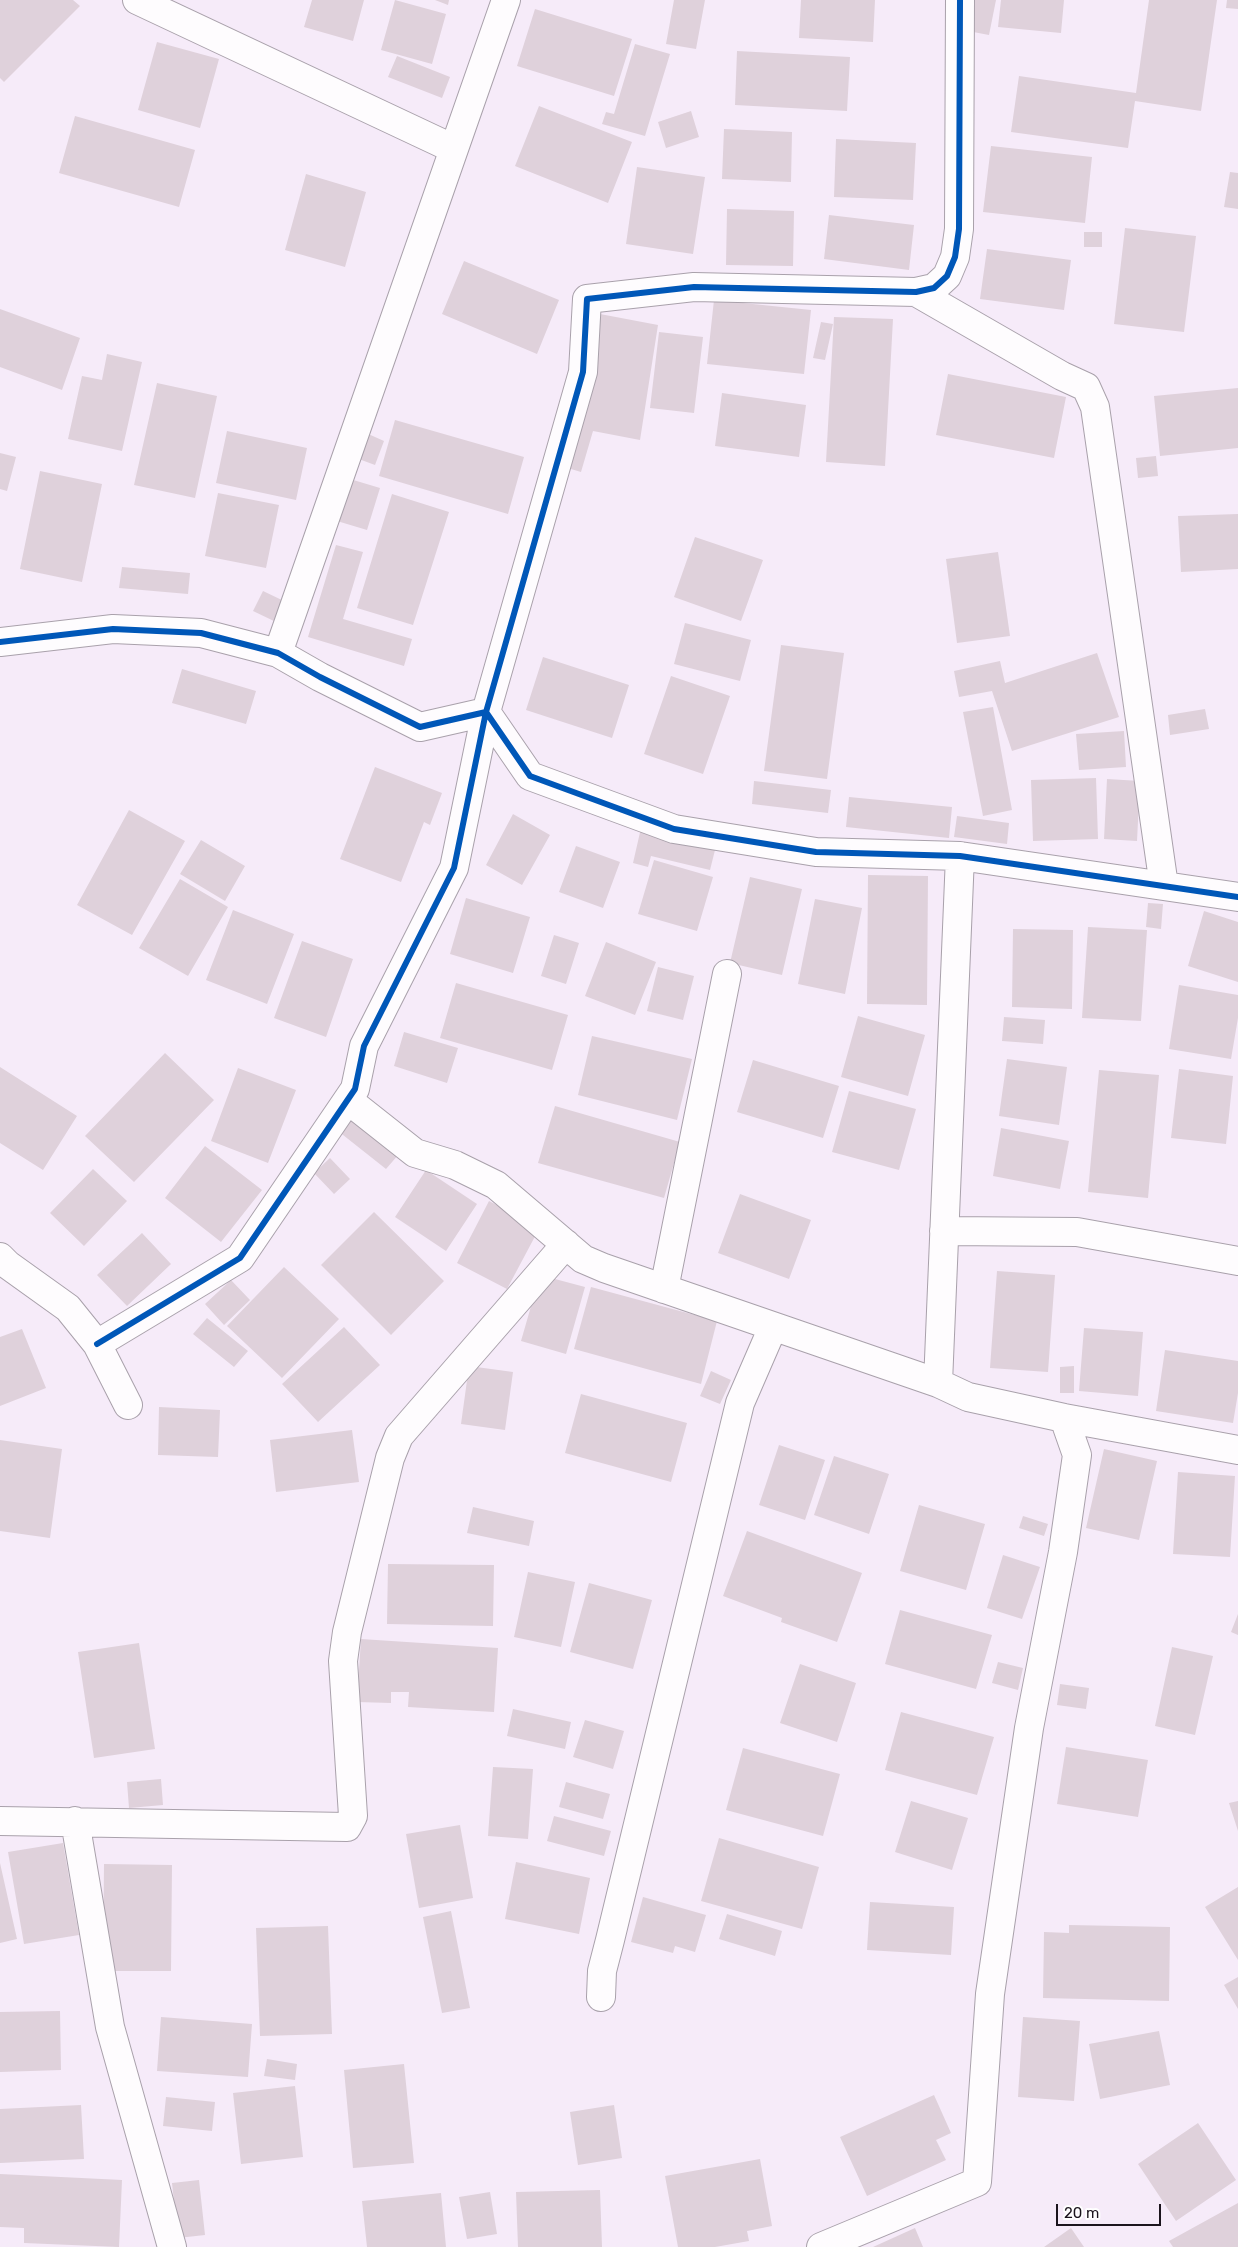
<!DOCTYPE html>
<html>
<head>
<meta charset="utf-8">
<style>
	body { margin:0 }
	#map { position:relative; width:1238px; height:2247px; overflow:hidden; background:#f6ebf9; font-family:Rubik,sans-serif }
	canvas { display:block }
	.scale { position:absolute; left:1056px; top:2204px; width:105px; height:22px; box-sizing:border-box; border:2px solid #1b141d; border-top:0; padding-left:6px; font-size:15px; line-height:18px; white-space:nowrap; color:#1b141d; -webkit-text-stroke:4px #fff; paint-order:stroke }
</style>
</head>
<body>
<div id="map">
<canvas width="1238" height="2247"></canvas>
<div class="scale">20 m</div>
</div>
<script>
const c = document.querySelector('canvas').getContext('2d');
c.lineJoin = 'round';
function paint(path, color) { c.fillStyle = color; c.fill(path, 'evenodd'); }
const toPath = rows => new Path2D(rows.map(r => 'M' + r).join(''));
function stroke(path, color, width, dash) { c.strokeStyle = color; c.lineWidth = width; c.lineCap = dash ? 'butt' : 'round'; c.setLineDash(dash || []); c.stroke(path); }
const building = toPath([
	[0,0,73,0,80,6,4,82,0,78],
	[312,0,364,0,353,41,304,27],
	[395,0,446,14,432,64,381,50],
	[435,0,449,0,448,5],
	[674,0,705,0,696,49,666,44],
	[801,0,875,0,873,42,799,38],
	[974,0,996,0,989,35,968,31],
	[1001,0,1064,0,1061,33,998,27],
	[1149,0,1217,0,1201,111,1135,101,1128,148,1011,132,1019,76,1136,93],
	[1227,0,1238,0,1238,9,1226,8],
	[535,9,632,39,614,96,517,66],
	[157,42,219,59,200,128,138,110],
	[635,44,670,54,645,136,602,124,606,112,614,114],
	[737,51,850,57,847,111,735,105],
	[397,56,450,77,442,98,388,77],
	[539,106,632,142,608,203,515,166],
	[691,111,699,137,666,148,658,122],
	[75,116,195,150,179,207,59,173],
	[724,129,792,132,791,182,722,179],
	[836,139,916,143,913,200,834,197],
	[991,146,1092,157,1085,223,983,212],
	[637,167,705,177,693,254,626,244],
	[1230,172,1238,173,1238,209,1224,207],
	[306,174,366,192,345,267,285,250],
	[727,209,794,211,793,266,726,265],
	[829,215,914,225,909,270,824,259],
	[1125,228,1196,236,1184,332,1114,324],
	[1084,232,1102,232,1102,247,1084,247],
	[987,249,1071,260,1064,310,980,299],
	[464,261,559,300,537,354,442,314],
	[714,300,811,310,804,374,707,364],
	[0,309,80,338,62,390,0,367],
	[600,314,658,325,640,440,593,431,581,472,561,466],
	[834,317,893,319,885,466,826,462],
	[821,322,833,324,825,360,813,358],
	[659,332,703,337,694,413,650,408],
	[107,354,142,362,122,451,68,439,82,376,102,380],
	[948,374,1066,397,1054,458,936,435],
	[157,383,217,396,195,498,134,485],
	[1238,388,1238,448,1160,456,1154,396],
	[722,393,806,405,799,457,715,446],
	[395,420,524,457,508,514,379,476],
	[227,431,307,448,296,500,216,483],
	[366,433,384,441,375,465,356,458],
	[0,453,16,457,7,491,0,489],
	[1156,456,1158,476,1138,478,1136,458],
	[40,471,102,484,82,582,20,569],
	[350,479,380,488,367,530,337,521],
	[218,493,279,505,266,568,205,556],
	[392,494,449,512,413,625,357,608],
	[1238,514,1238,569,1181,572,1178,516],
	[695,537,763,560,741,621,674,597],
	[336,545,363,552,343,619,412,639,404,666,308,637],
	[998,552,1010,636,957,643,946,559],
	[122,567,190,573,188,594,119,588],
	[263,591,286,602,276,622,253,611],
	[685,623,751,640,740,681,674,664],
	[781,645,844,653,827,779,764,771],
	[1097,653,1119,717,1012,751,992,691,959,697,954,671,1000,661,1005,683],
	[543,657,629,685,612,738,526,710],
	[182,669,256,691,246,724,172,703],
	[671,676,730,696,703,774,644,754],
	[993,707,1012,810,983,816,963,712],
	[1205,709,1209,729,1170,735,1168,715],
	[1124,731,1126,767,1079,770,1076,734],
	[375,767,442,793,430,825,424,822,401,882,340,859],
	[1096,778,1098,839,1033,841,1031,780],
	[1107,779,1140,781,1137,841,1104,839],
	[754,781,831,790,828,813,752,804],
	[849,797,952,807,949,838,846,827],
	[129,810,185,841,132,935,77,905],
	[513,814,550,835,522,885,486,865],
	[957,816,1009,823,1007,844,954,837],
	[641,828,716,846,710,870,651,856,648,867,633,863],
	[201,840,245,866,225,901,180,874],
	[576,846,620,862,603,908,559,892],
	[654,860,713,877,697,931,638,914],
	[868,875,928,876,927,1005,867,1004],
	[750,877,802,889,782,975,730,963],
	[180,879,228,907,188,976,139,948],
	[466,898,530,917,513,973,450,954],
	[815,899,862,908,845,994,798,984],
	[1148,903,1163,904,1161,929,1146,927],
	[233,910,294,934,267,1004,206,980],
	[1204,911,1238,922,1238,982,1188,966],
	[1088,927,1147,930,1141,1021,1082,1018],
	[1013,929,1073,930,1072,1009,1012,1007],
	[554,935,579,943,566,984,541,976],
	[302,941,353,959,326,1037,274,1018],
	[606,942,656,962,635,1015,585,996],
	[658,967,694,976,683,1020,647,1011],
	[456,983,568,1015,552,1070,440,1038],
	[1179,985,1238,995,1238,1018,1231,1059,1169,1049],
	[858,1016,925,1035,908,1096,841,1077],
	[1004,1017,1045,1020,1043,1044,1002,1041],
	[404,1032,458,1048,447,1083,394,1066],
	[592,1036,692,1059,677,1120,578,1095],
	[165,1053,214,1100,134,1182,85,1136],
	[1007,1059,1067,1067,1059,1125,999,1116],
	[753,1060,839,1086,823,1138,737,1112],
	[0,1067,77,1116,43,1170,0,1143],
	[238,1068,296,1090,268,1163,211,1141],
	[1179,1069,1233,1076,1226,1144,1171,1138],
	[1099,1070,1159,1075,1148,1198,1088,1192],
	[849,1091,916,1109,899,1170,832,1152],
	[555,1106,680,1142,664,1198,538,1163],
	[352,1115,399,1154,386,1169,338,1131],
	[1001,1128,1069,1141,1060,1189,993,1176],
	[205,1146,262,1190,221,1242,165,1198],
	[330,1158,350,1179,334,1194,314,1173],
	[93,1169,127,1201,84,1246,50,1213],
	[426,1170,477,1204,446,1251,395,1217],
	[740,1194,811,1220,789,1279,718,1253],
	[489,1201,540,1227,507,1289,457,1263],
	[374,1212,444,1281,391,1335,321,1265],
	[142,1233,171,1264,127,1306,97,1275],
	[284,1267,339,1319,282,1378,227,1326],
	[997,1271,1055,1275,1048,1372,990,1368],
	[540,1275,585,1287,566,1354,521,1341],
	[231,1280,250,1300,224,1325,205,1304],
	[591,1287,717,1321,701,1384,574,1349],
	[207,1318,248,1351,234,1367,193,1334],
	[344,1327,380,1365,318,1422,282,1384],
	[1084,1328,1143,1332,1138,1396,1079,1391],
	[22,1329,46,1388,0,1406,0,1337],
	[1165,1350,1238,1361,1238,1393,1233,1423,1156,1411],
	[469,1366,513,1372,505,1430,461,1424],
	[1074,1366,1074,1393,1060,1393,1060,1367],
	[711,1371,731,1380,720,1404,700,1396],
	[581,1394,687,1423,671,1482,565,1453],
	[159,1407,220,1410,218,1457,158,1455],
	[352,1430,359,1482,276,1492,270,1440],
	[0,1440,62,1449,50,1538,0,1531],
	[779,1445,825,1460,805,1520,759,1505],
	[1104,1449,1157,1461,1139,1540,1086,1528],
	[834,1456,889,1474,869,1534,814,1515],
	[1178,1472,1235,1476,1230,1557,1173,1554],
	[919,1505,985,1524,966,1590,900,1571],
	[473,1507,534,1521,529,1546,467,1533],
	[1023,1516,1048,1524,1044,1536,1019,1528],
	[747,1531,862,1573,837,1642,781,1622,782,1618,723,1596],
	[1003,1555,1040,1567,1022,1619,987,1608],
	[388,1564,494,1565,493,1626,387,1624],
	[528,1572,575,1582,561,1647,514,1637],
	[589,1583,652,1600,633,1669,570,1652],
	[900,1610,992,1635,976,1689,885,1664],
	[1238,1614,1238,1635,1231,1632],
	[361,1639,498,1648,494,1712,408,1707,409,1692,391,1692,391,1703,357,1702],
	[139,1643,155,1749,94,1758,78,1652],
	[1172,1647,1213,1656,1195,1735,1155,1726],
	[998,1662,1023,1668,1018,1690,992,1683],
	[800,1664,856,1683,837,1742,780,1723],
	[1060,1684,1089,1688,1086,1709,1057,1705],
	[513,1709,571,1722,565,1749,507,1736],
	[901,1712,994,1737,977,1795,885,1770],
	[585,1720,624,1731,613,1769,573,1757],
	[1066,1747,1148,1760,1138,1817,1057,1804],
	[743,1748,840,1774,823,1836,726,1810],
	[493,1767,533,1769,528,1839,488,1836],
	[161,1779,163,1805,129,1808,127,1782],
	[566,1782,610,1794,603,1819,559,1807],
	[911,1801,968,1818,952,1870,895,1852],
	[1238,1801,1238,1831,1229,1803],
	[554,1816,611,1831,604,1856,547,1841],
	[460,1825,473,1898,419,1908,406,1834],
	[719,1838,819,1867,802,1929,701,1901],
	[63,1843,79,1935,24,1944,8,1852],
	[516,1862,590,1878,579,1934,505,1919],
	[0,1863,17,1939,0,1943],
	[104,1864,172,1865,171,1971,103,1971],
	[1238,1887,1238,1960,1205,1907],
	[643,1897,706,1915,695,1952,675,1946,673,1953,631,1942],
	[870,1902,954,1907,951,1955,867,1950],
	[451,1911,470,2008,442,2013,423,1917],
	[727,1914,782,1931,775,1956,719,1939],
	[1069,1925,1170,1927,1169,2001,1043,1998,1044,1932,1069,1933],
	[328,1926,332,2034,260,2036,256,1928],
	[1238,1977,1238,2009,1224,1985],
	[60,2011,61,2070,0,2072,0,2012],
	[161,2017,252,2024,248,2077,157,2071],
	[1023,2017,1080,2021,1074,2101,1018,2097],
	[1159,2031,1170,2085,1100,2099,1089,2044],
	[267,2059,297,2064,295,2080,264,2076],
	[404,2064,414,2163,353,2168,344,2070],
	[295,2086,303,2157,241,2164,233,2093],
	[934,2095,951,2133,936,2140,946,2160,867,2196,840,2137],
	[166,2097,215,2102,212,2131,163,2126],
	[81,2105,84,2159,0,2163,0,2109],
	[614,2105,622,2158,578,2165,570,2112],
	[1198,2123,1236,2180,1176,2221,1138,2164],
	[760,2159,772,2226,747,2231,749,2241,715,2247,678,2247,665,2176],
	[0,2174,122,2180,119,2247,24,2243,24,2228,0,2227],
	[199,2180,205,2235,178,2238,172,2183],
	[600,2190,602,2247,518,2247,516,2192],
	[490,2192,497,2234,467,2239,459,2197],
	[441,2193,446,2247,367,2247,362,2201],
	[1238,2203,1238,2247,1173,2247,1169,2241],
	[915,2228,923,2247,873,2247],
	[1071,2228,1084,2247,1044,2247]
]);
const minor = toPath([
	[137,0,454,149],
	[916,292,1062,376,1086,387,1095,407,1164,886],
	[0,642,113,629,201,633,278,653,320,677,420,727,486,712,530,776,674,829,816,852,960,856,1238,897],
	[278,653,506,0],
	[347,1103,353,1104,415,1153,455,1165,496,1185,583,1259,604,1268,938,1383,968,1397,1064,1418,1238,1450],
	[944,1231,1077,1232,1238,1261],
	[0,1257,8,1265,68,1308,97,1344,128,1405],
	[664,1289,727,974],
	[97,1344,240,1258,355,1089,364,1046,454,868,486,712,583,372,587,299,694,287,916,292,934,288,947,276,955,257,959,229,960,0],
	[938,1383,960,856],
	[0,1821,347,1827,353,1816,343,1661,347,1632,390,1458,399,1436,566,1244],
	[75,1821,110,2027,172,2247],
	[601,1997,602,1971,610,1940,740,1403,773,1327],
	[821,2247,977,2182,990,1994,1029,1728,1063,1552,1077,1455,1064,1418]
]);
const cycleway = toPath([
	[0,642,113,629,201,633,278,653,320,677,420,727,486,712,530,776,674,829,816,852,960,856,1238,897],
	[97,1344,240,1258,355,1089,364,1046,454,868,486,712,583,372,587,299,694,287,916,292,934,288,947,276,955,257,959,229,960,0]
]);
paint(building, '#dfd1db');
stroke(minor, '#a9a1ab', 30);
stroke(minor, '#fefcfe', 28);
stroke(cycleway, '#0057b8', 6);
</script>
</body>
</html>
